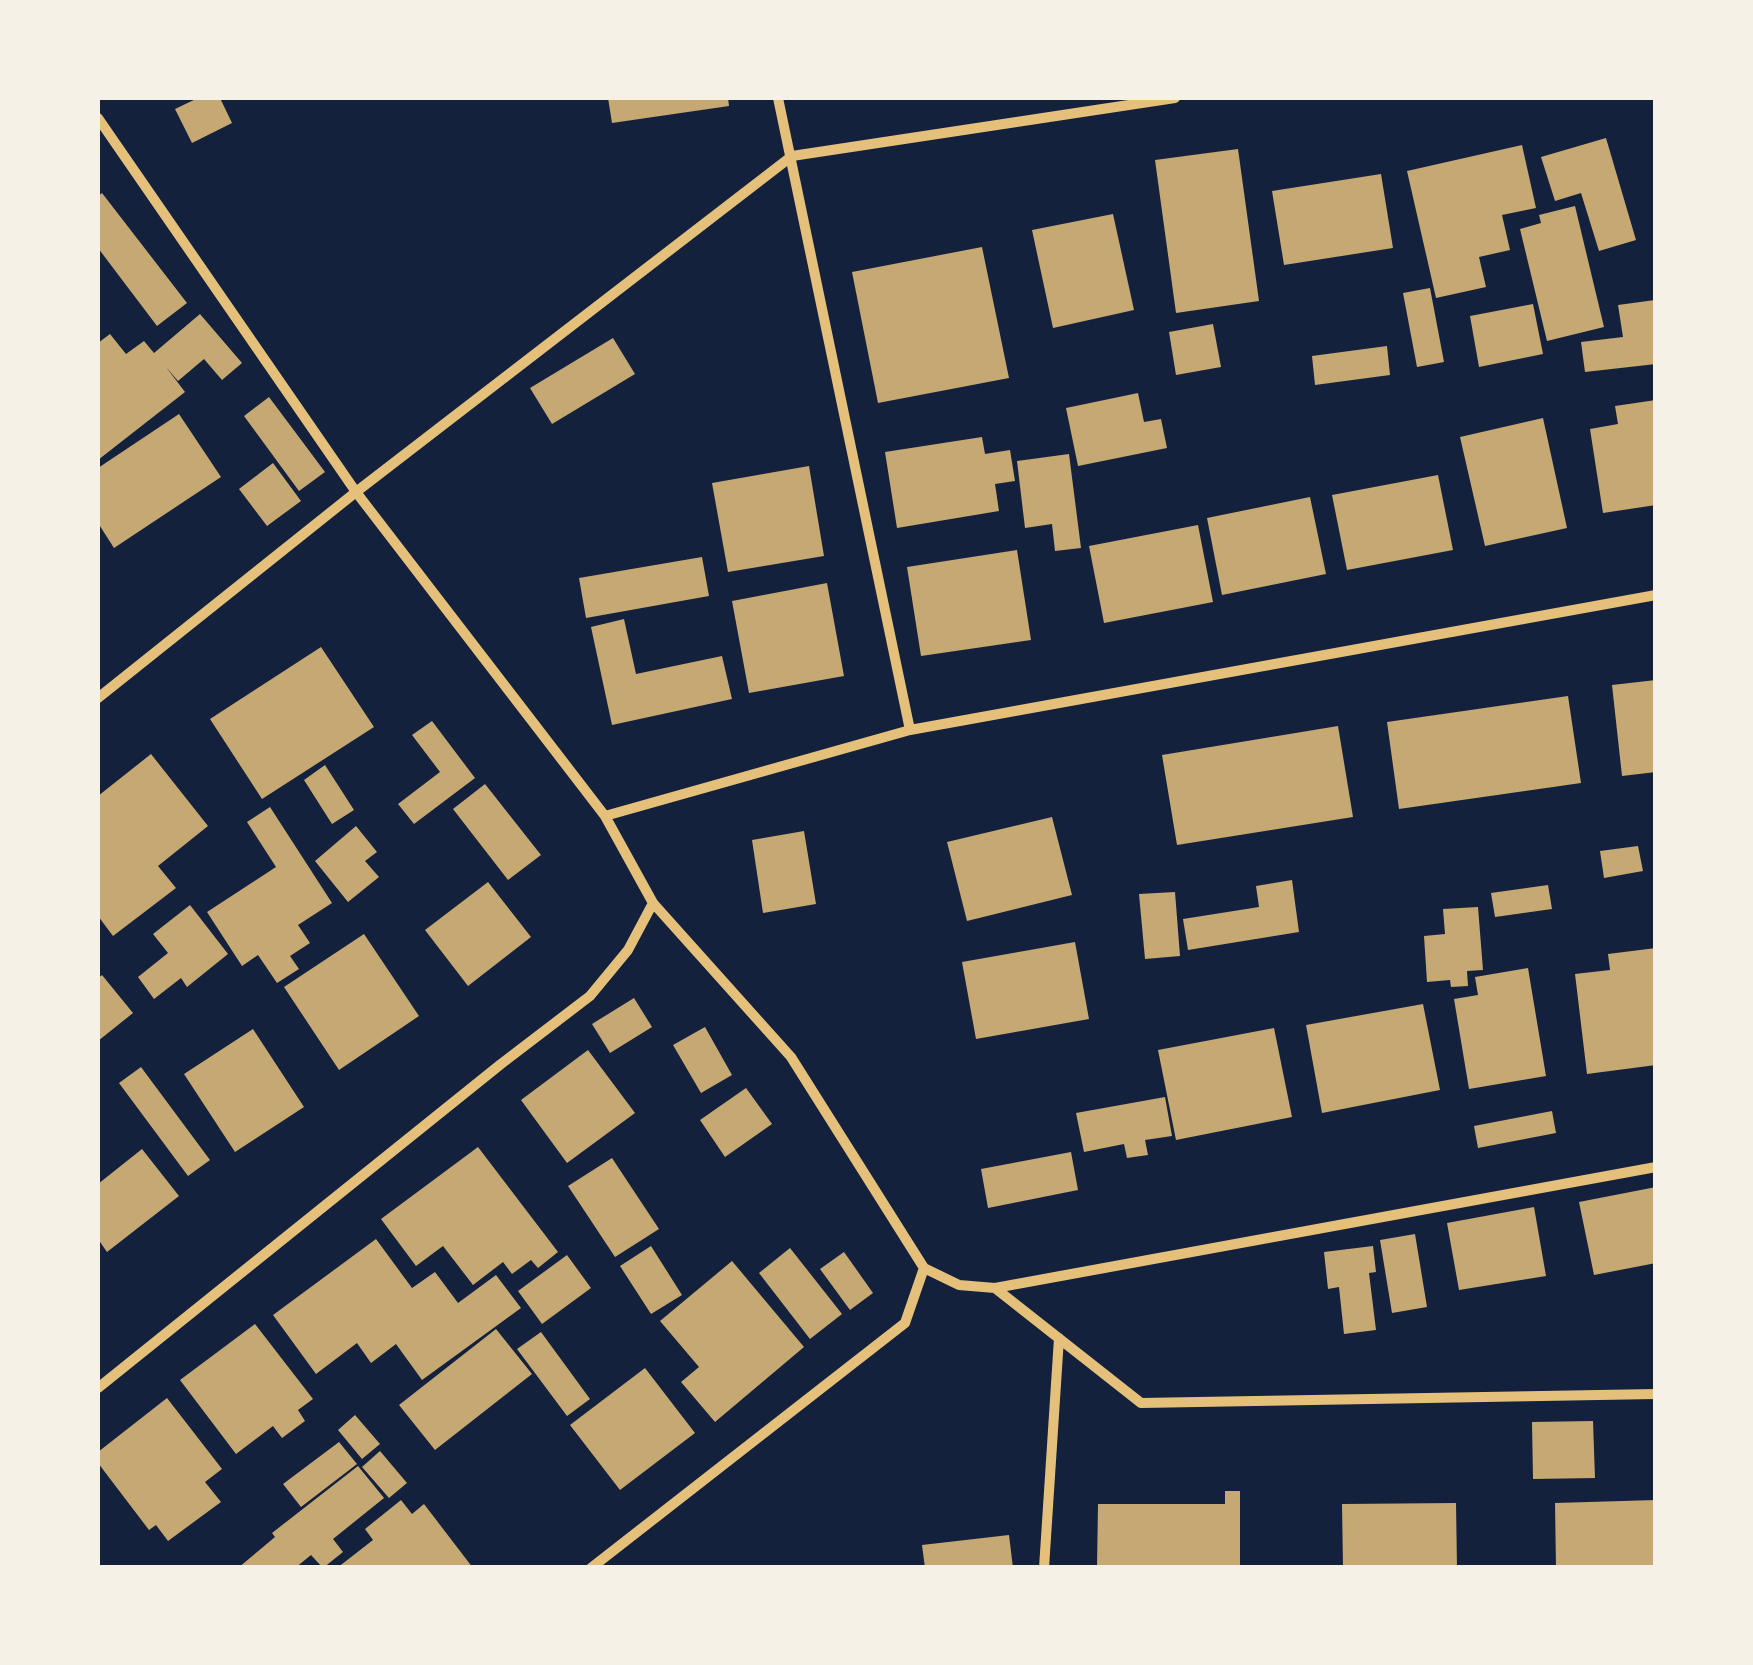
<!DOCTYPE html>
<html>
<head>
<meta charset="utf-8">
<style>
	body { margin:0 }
	#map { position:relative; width:1753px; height:1665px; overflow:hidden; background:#14213d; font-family:"PT Sans",sans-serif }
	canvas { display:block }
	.frame { position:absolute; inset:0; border:100px solid #f6f1e7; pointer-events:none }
</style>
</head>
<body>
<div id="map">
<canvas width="1753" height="1665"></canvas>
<div class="frame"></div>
</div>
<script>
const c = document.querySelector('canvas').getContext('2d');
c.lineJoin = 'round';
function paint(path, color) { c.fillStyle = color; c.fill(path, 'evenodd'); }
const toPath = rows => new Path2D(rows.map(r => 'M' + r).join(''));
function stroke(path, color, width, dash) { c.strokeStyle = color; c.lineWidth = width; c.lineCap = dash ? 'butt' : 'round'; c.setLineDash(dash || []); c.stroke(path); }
const building = toPath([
	[198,98,220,98,232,123,192,143,175,109],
	[608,98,728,98,729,106,612,123],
	[1606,138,1636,240,1599,251,1581,193,1555,201,1541,157],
	[1522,145,1536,208,1502,215,1510,250,1479,257,1486,287,1436,298,1407,171],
	[1238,149,1259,301,1176,313,1155,160],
	[1381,174,1393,248,1284,265,1272,191],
	[102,193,187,303,157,326,98,248,98,196],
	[1575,206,1604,327,1547,341,1520,229,1541,223,1539,215],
	[1113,214,1134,310,1053,328,1032,230],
	[982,247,1009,378,878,403,852,272],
	[1430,288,1444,362,1417,367,1403,293],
	[1655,300,1656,364,1585,372,1581,342,1623,337,1618,305],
	[1533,304,1543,354,1479,367,1470,316],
	[200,314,242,363,222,380,204,359,178,381,166,367,185,392,98,460,98,343,110,334,126,354,144,341,154,353],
	[1213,324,1221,367,1176,375,1169,332],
	[613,338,635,374,552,424,530,388],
	[1387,346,1390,375,1315,385,1312,356],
	[1138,393,1144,422,1161,419,1167,448,1078,466,1066,408],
	[269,397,325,472,299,491,244,416],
	[1656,400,1656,505,1603,513,1590,429,1618,424,1615,406],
	[179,414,221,477,114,548,98,523,98,468],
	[1543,418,1567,528,1485,546,1460,437],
	[982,437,985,454,1010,450,1015,481,995,484,999,511,897,528,885,452],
	[1069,454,1081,548,1055,551,1052,524,1025,528,1017,461],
	[273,463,301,501,267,526,239,489],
	[809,466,824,556,728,572,712,483],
	[1438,475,1453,550,1347,570,1332,495],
	[1310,497,1326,574,1222,595,1207,518],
	[1198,525,1213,602,1104,623,1089,546],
	[1017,550,1031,640,921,656,907,567],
	[702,557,709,596,586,618,579,578],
	[827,583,844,676,749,693,732,601],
	[624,619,636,674,722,656,732,699,612,725,591,627],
	[321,647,374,727,262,799,210,719],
	[1656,680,1656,772,1622,776,1612,685],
	[1568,696,1581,783,1399,809,1387,722],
	[432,721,475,778,414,824,398,804,440,772,412,735],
	[1338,726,1353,817,1177,845,1162,755],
	[151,754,208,826,158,866,176,888,113,936,98,916,98,796],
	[325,765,354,810,332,824,304,780],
	[485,784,541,855,508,880,453,809],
	[270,807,332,903,298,925,310,943,290,956,299,969,277,983,258,955,242,966,207,912,276,867,247,822],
	[1052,817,1072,895,967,921,947,842],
	[356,826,377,852,365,861,379,877,348,902,315,861],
	[804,831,816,904,763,913,752,840],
	[1638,846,1643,871,1604,878,1600,851],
	[1292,880,1299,932,1188,950,1183,919,1259,907,1256,886],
	[488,882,531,937,468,986,425,930],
	[1548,885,1552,909,1495,917,1491,893],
	[1175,892,1180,956,1145,959,1139,894],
	[190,905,228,954,187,987,181,978,154,999,138,977,168,953,153,934],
	[1478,907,1483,970,1467,971,1468,986,1451,987,1450,980,1427,982,1424,936,1445,934,1443,909],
	[364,934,419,1016,339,1070,284,987],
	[1075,942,1089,1019,976,1039,962,962],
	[1656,948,1656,1065,1587,1074,1575,974,1610,970,1608,954],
	[1528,968,1546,1076,1469,1089,1454,999,1478,995,1475,977],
	[102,975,133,1013,98,1041,98,978],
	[634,998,652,1027,610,1053,592,1024],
	[1423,1004,1440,1090,1322,1113,1306,1025],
	[705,1027,732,1075,701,1093,673,1045],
	[1274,1028,1292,1117,1176,1140,1158,1050],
	[253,1029,304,1107,235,1152,184,1074],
	[588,1050,635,1113,567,1163,521,1100],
	[141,1067,210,1160,188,1176,119,1083],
	[746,1088,772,1124,725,1157,700,1120],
	[1165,1097,1172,1136,1145,1140,1148,1155,1127,1158,1124,1144,1084,1152,1076,1113],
	[1552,1111,1556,1133,1478,1148,1474,1126],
	[478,1147,558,1252,538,1268,531,1260,512,1274,503,1262,473,1285,443,1246,416,1266,381,1219],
	[142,1149,179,1196,107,1252,98,1239,98,1184],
	[1071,1152,1078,1190,988,1208,981,1169],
	[612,1158,659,1229,615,1257,568,1186],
	[1656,1187,1656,1263,1594,1275,1579,1202],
	[1534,1207,1546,1276,1459,1290,1447,1223],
	[1415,1234,1427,1307,1392,1313,1380,1240],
	[376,1239,412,1288,435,1272,458,1303,496,1275,521,1308,422,1380,396,1344,371,1363,357,1343,316,1374,273,1315],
	[651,1246,682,1295,651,1314,620,1266],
	[1373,1246,1376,1272,1369,1273,1376,1330,1344,1334,1339,1287,1328,1289,1324,1252],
	[790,1248,842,1314,810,1339,759,1273],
	[844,1252,873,1293,850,1310,820,1269],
	[567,1255,591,1288,542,1324,518,1291],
	[732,1261,804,1347,715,1422,681,1382,699,1367,660,1321],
	[255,1324,313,1399,298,1410,305,1421,282,1438,273,1426,236,1454,180,1380],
	[496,1329,532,1374,435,1450,399,1405],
	[541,1332,590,1399,567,1416,517,1349],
	[645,1368,695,1433,620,1490,570,1425],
	[167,1398,222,1469,205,1482,221,1502,168,1541,156,1525,149,1530,98,1463,98,1452],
	[355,1415,380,1444,362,1459,338,1430],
	[1593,1421,1595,1478,1533,1479,1532,1422],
	[339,1442,357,1464,301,1507,283,1484],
	[380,1451,407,1483,389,1498,362,1467],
	[358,1466,384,1498,333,1539,343,1552,323,1568,311,1555,295,1568,238,1568,275,1537,272,1533],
	[1225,1491,1240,1491,1240,1568,1097,1568,1098,1504,1225,1504],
	[401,1500,412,1514,424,1504,473,1568,337,1568,373,1540,365,1529],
	[1656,1500,1656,1568,1556,1568,1555,1503],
	[1456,1503,1457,1568,1343,1568,1342,1504],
	[1009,1535,1013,1568,925,1568,922,1545]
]);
const minor = toPath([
	[778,98,910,730],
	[98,118,356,492,605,816,653,903,791,1057,924,1268,959,1285,995,1288,1141,1403,1656,1394],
	[98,698,356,492,792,156,1175,98],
	[605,816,910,730,1656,595],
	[995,1288,1656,1167],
	[98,1388,501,1064,590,996,628,950,653,903],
	[591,1568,905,1323,924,1268],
	[1044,1568,1059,1338]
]);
paint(building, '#c6a872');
stroke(minor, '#e5c07b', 10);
</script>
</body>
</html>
